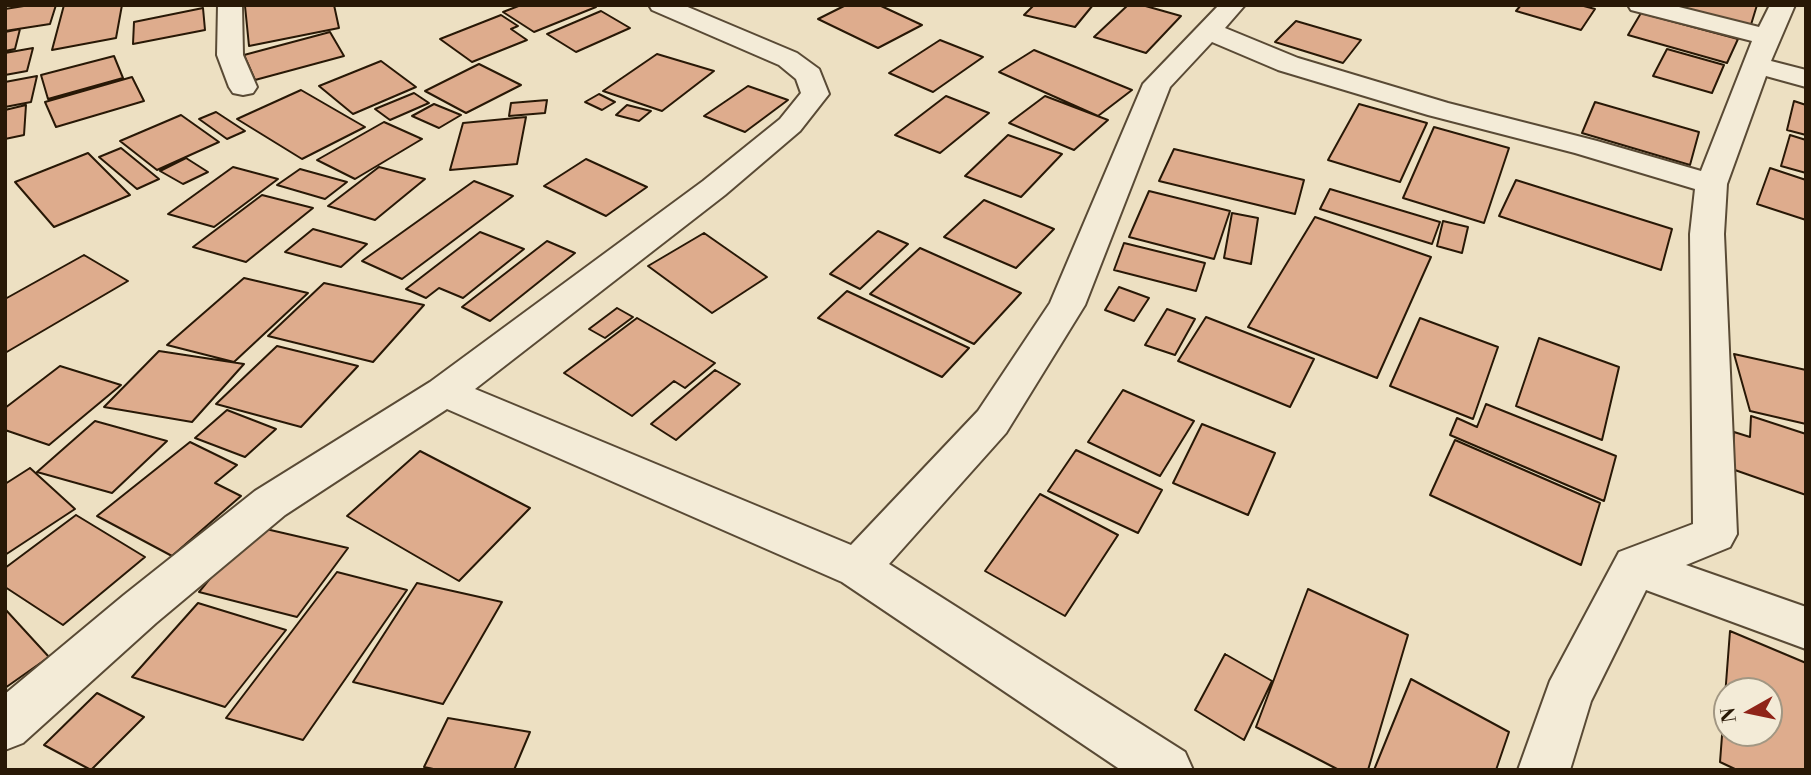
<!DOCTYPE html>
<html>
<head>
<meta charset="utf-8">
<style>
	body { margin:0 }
	#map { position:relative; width:1811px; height:775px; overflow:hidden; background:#ede0c2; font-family:"Libre Bodoni",serif }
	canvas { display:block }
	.frame { position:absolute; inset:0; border:7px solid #281806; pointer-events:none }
	.north { position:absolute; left:1713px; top:677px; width:70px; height:70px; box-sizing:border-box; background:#f3ebd7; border:2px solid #a29783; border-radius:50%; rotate:261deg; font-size:19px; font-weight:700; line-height:28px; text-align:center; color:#281806 }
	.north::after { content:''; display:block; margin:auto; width:24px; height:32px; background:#8f2418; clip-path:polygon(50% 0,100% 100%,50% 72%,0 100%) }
</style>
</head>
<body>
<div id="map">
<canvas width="1811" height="775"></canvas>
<div class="frame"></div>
<div class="north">N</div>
</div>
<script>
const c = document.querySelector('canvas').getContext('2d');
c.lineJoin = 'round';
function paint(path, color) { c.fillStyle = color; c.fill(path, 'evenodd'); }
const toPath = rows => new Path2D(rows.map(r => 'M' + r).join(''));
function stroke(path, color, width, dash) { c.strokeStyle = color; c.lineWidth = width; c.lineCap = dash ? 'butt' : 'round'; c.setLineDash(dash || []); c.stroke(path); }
const building = toPath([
	[30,5,56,5,50,24,5,31,5,9,30,5],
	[64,5,122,5,116,38,52,50,64,5],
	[334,5,339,28,249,46,245,6,334,5],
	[521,5,592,5,596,7,534,32,503,12,521,5],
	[846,5,879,5,922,25,878,48,818,19,846,5],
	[1034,5,1093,5,1075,27,1024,15,1034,5],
	[1128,5,1142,5,1181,16,1146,53,1094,37,1128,5],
	[1521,5,1580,5,1595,9,1581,30,1516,11,1521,5],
	[1661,5,1757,5,1750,28,1661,5],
	[203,8,205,30,133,44,134,22,203,8],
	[601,11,630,28,576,52,547,34,601,11],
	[1641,13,1738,39,1727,63,1628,35,1641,13],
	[501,15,518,26,511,29,527,40,472,62,440,39,501,15],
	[1296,21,1361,40,1343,63,1275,42,1296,21],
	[20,29,15,49,5,51,5,32,20,29],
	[330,32,344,56,255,80,244,55,330,32],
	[940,40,983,57,933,92,889,73,940,40],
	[33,48,27,71,5,75,5,53,33,48],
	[1667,49,1724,65,1712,93,1653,76,1667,49],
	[1034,50,1132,90,1098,116,999,72,1034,50],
	[657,54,714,71,662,111,603,91,657,54],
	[114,56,123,78,48,99,41,75,114,56],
	[381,61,416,87,353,114,319,86,381,61],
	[479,64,521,85,466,113,425,91,479,64],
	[37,76,31,102,5,107,5,82,37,76],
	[132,77,144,101,56,127,45,102,132,77],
	[748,86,788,100,745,132,704,116,748,86],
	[301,90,365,127,302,159,237,119,301,90],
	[414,93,429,103,390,120,375,109,414,93],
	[599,94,615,102,602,110,585,102,599,94],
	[946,96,989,113,940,153,895,135,946,96],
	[1045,96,1108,120,1074,150,1009,123,1045,96],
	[547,100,545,113,509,116,511,103,547,100],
	[1794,101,1806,105,1806,135,1787,130,1794,101],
	[1595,102,1699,132,1690,165,1582,133,1595,102],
	[434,104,461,115,439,128,412,116,434,104],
	[1359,104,1427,123,1400,182,1328,160,1359,104],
	[26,105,24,135,5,139,5,110,26,105],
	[627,105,651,111,639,121,616,115,627,105],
	[216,112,245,131,227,139,199,119,216,112],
	[181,115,219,142,157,170,120,141,181,115],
	[526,117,517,164,450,170,463,123,526,117],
	[384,122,422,139,355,179,317,160,384,122],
	[1434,127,1509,148,1484,223,1403,198,1434,127],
	[1008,135,1062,154,1021,197,965,176,1008,135],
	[1790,135,1806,140,1806,173,1781,166,1790,135],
	[121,148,159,179,137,189,99,157,121,148],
	[1174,149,1304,180,1295,214,1159,181,1174,149],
	[88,153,130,195,54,227,15,182,88,153],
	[186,158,208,172,183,184,160,171,186,158],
	[586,159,647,187,606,216,544,186,586,159],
	[233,167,278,179,214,227,168,214,233,167],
	[379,167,425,179,375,220,328,206,379,167],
	[1770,168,1806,180,1806,220,1757,204,1770,168],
	[300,169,347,182,325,199,277,185,300,169],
	[1516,180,1672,229,1661,270,1499,216,1516,180],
	[474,181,513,196,402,279,362,261,474,181],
	[1330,189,1440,222,1432,244,1320,209,1330,189],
	[1149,191,1230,211,1214,259,1129,237,1149,191],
	[262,195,313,208,246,262,193,247,262,195],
	[984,200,1054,229,1016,268,944,237,984,200],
	[1232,213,1258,218,1251,264,1224,258,1232,213],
	[1315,217,1431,257,1377,378,1248,327,1315,217],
	[1443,221,1468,227,1462,253,1437,246,1443,221],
	[313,229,367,244,341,267,285,252,313,229],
	[878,231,908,244,860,289,830,274,878,231],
	[480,232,524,249,463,298,439,288,426,298,406,289,480,232],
	[704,233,767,277,712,313,648,266,704,233],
	[547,241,575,253,490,321,462,307,547,241],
	[1124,243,1205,263,1196,291,1114,270,1124,243],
	[920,248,1021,293,974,344,870,294,920,248],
	[84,255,128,281,5,353,5,299,84,255],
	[244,278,308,293,234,362,167,345,244,278],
	[324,283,424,305,373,362,268,336,324,283],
	[1119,287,1149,298,1134,321,1105,310,1119,287],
	[847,291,969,348,942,377,818,318,847,291],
	[617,308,633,317,605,338,589,329,617,308],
	[1167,309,1195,319,1175,355,1145,345,1167,309],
	[1206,317,1314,359,1290,407,1178,361,1206,317],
	[637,318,715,363,685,388,674,381,632,416,564,373,637,318],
	[1420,318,1498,347,1473,419,1390,386,1420,318],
	[1539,338,1619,367,1602,440,1516,406,1539,338],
	[277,346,358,366,301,427,216,404,277,346],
	[159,351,244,364,192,422,104,407,159,351],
	[1734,354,1806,370,1806,424,1750,411,1734,354],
	[60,366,121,385,49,445,5,430,5,408,60,366],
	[715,370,740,384,676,440,651,424,715,370],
	[1123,390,1194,421,1160,476,1088,442,1123,390],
	[1486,404,1616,456,1604,501,1450,435,1457,418,1477,427,1486,404],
	[227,410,276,429,245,457,195,438,227,410],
	[1751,416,1806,434,1806,495,1732,469,1734,432,1750,437,1751,416],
	[95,421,167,441,112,493,37,472,95,421],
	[1202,424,1275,453,1248,515,1173,483,1202,424],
	[1455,440,1600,503,1581,565,1430,495,1455,440],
	[190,442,237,465,215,483,241,496,172,556,97,516,190,442],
	[1076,450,1162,490,1138,533,1048,491,1076,450],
	[420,451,530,508,459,581,347,516,420,451],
	[30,468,75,509,5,555,5,484,30,468],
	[1040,494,1118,535,1065,616,985,571,1040,494],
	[76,515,145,557,63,625,5,587,5,568,76,515],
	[253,526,348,548,297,617,199,592,253,526],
	[337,572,407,590,303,740,226,718,337,572],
	[417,583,502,602,443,704,353,682,417,583],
	[1308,589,1408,635,1368,770,1339,770,1256,727,1308,589],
	[198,603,286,630,225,707,132,677,198,603],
	[5,609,49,657,5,688,5,609],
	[1730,631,1806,663,1806,770,1737,770,1720,762,1730,631],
	[1727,691,1769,691,1769,733,1727,733,1727,691],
	[1225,654,1272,681,1244,740,1195,710,1225,654],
	[1411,679,1509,732,1496,770,1374,770,1411,679],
	[97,693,144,717,91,770,44,745,97,693],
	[448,718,530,732,514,770,438,770,424,767,448,718]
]);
const minor = toPath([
	[218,5,242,5,243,55,257,87,253,93,243,95,233,93,229,87,217,55,218,5],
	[649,5,683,5,797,53,819,69,829,94,800,131,725,195,475,389,851,545,978,411,1050,303,1143,84,1219,5,1245,5,1225,28,1298,58,1448,103,1597,141,1701,171,1752,41,1631,10,1628,5,1671,5,1759,27,1770,5,1795,5,1771,61,1806,70,1806,87,1766,76,1727,184,1724,234,1737,534,1730,547,1686,565,1806,607,1806,649,1646,590,1591,701,1570,770,1518,770,1550,681,1619,552,1693,524,1690,234,1695,189,1575,153,1428,115,1278,70,1212,42,1170,87,1085,305,1006,433,889,564,1185,752,1193,770,1121,770,842,582,447,409,285,515,156,623,23,743,5,750,5,694,124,595,255,491,430,382,703,181,780,119,801,93,796,79,779,65,652,10,649,5]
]);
paint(building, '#deac8d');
stroke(building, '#281806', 2);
stroke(minor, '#594a35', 4);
paint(minor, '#f3ebd7');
</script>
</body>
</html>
